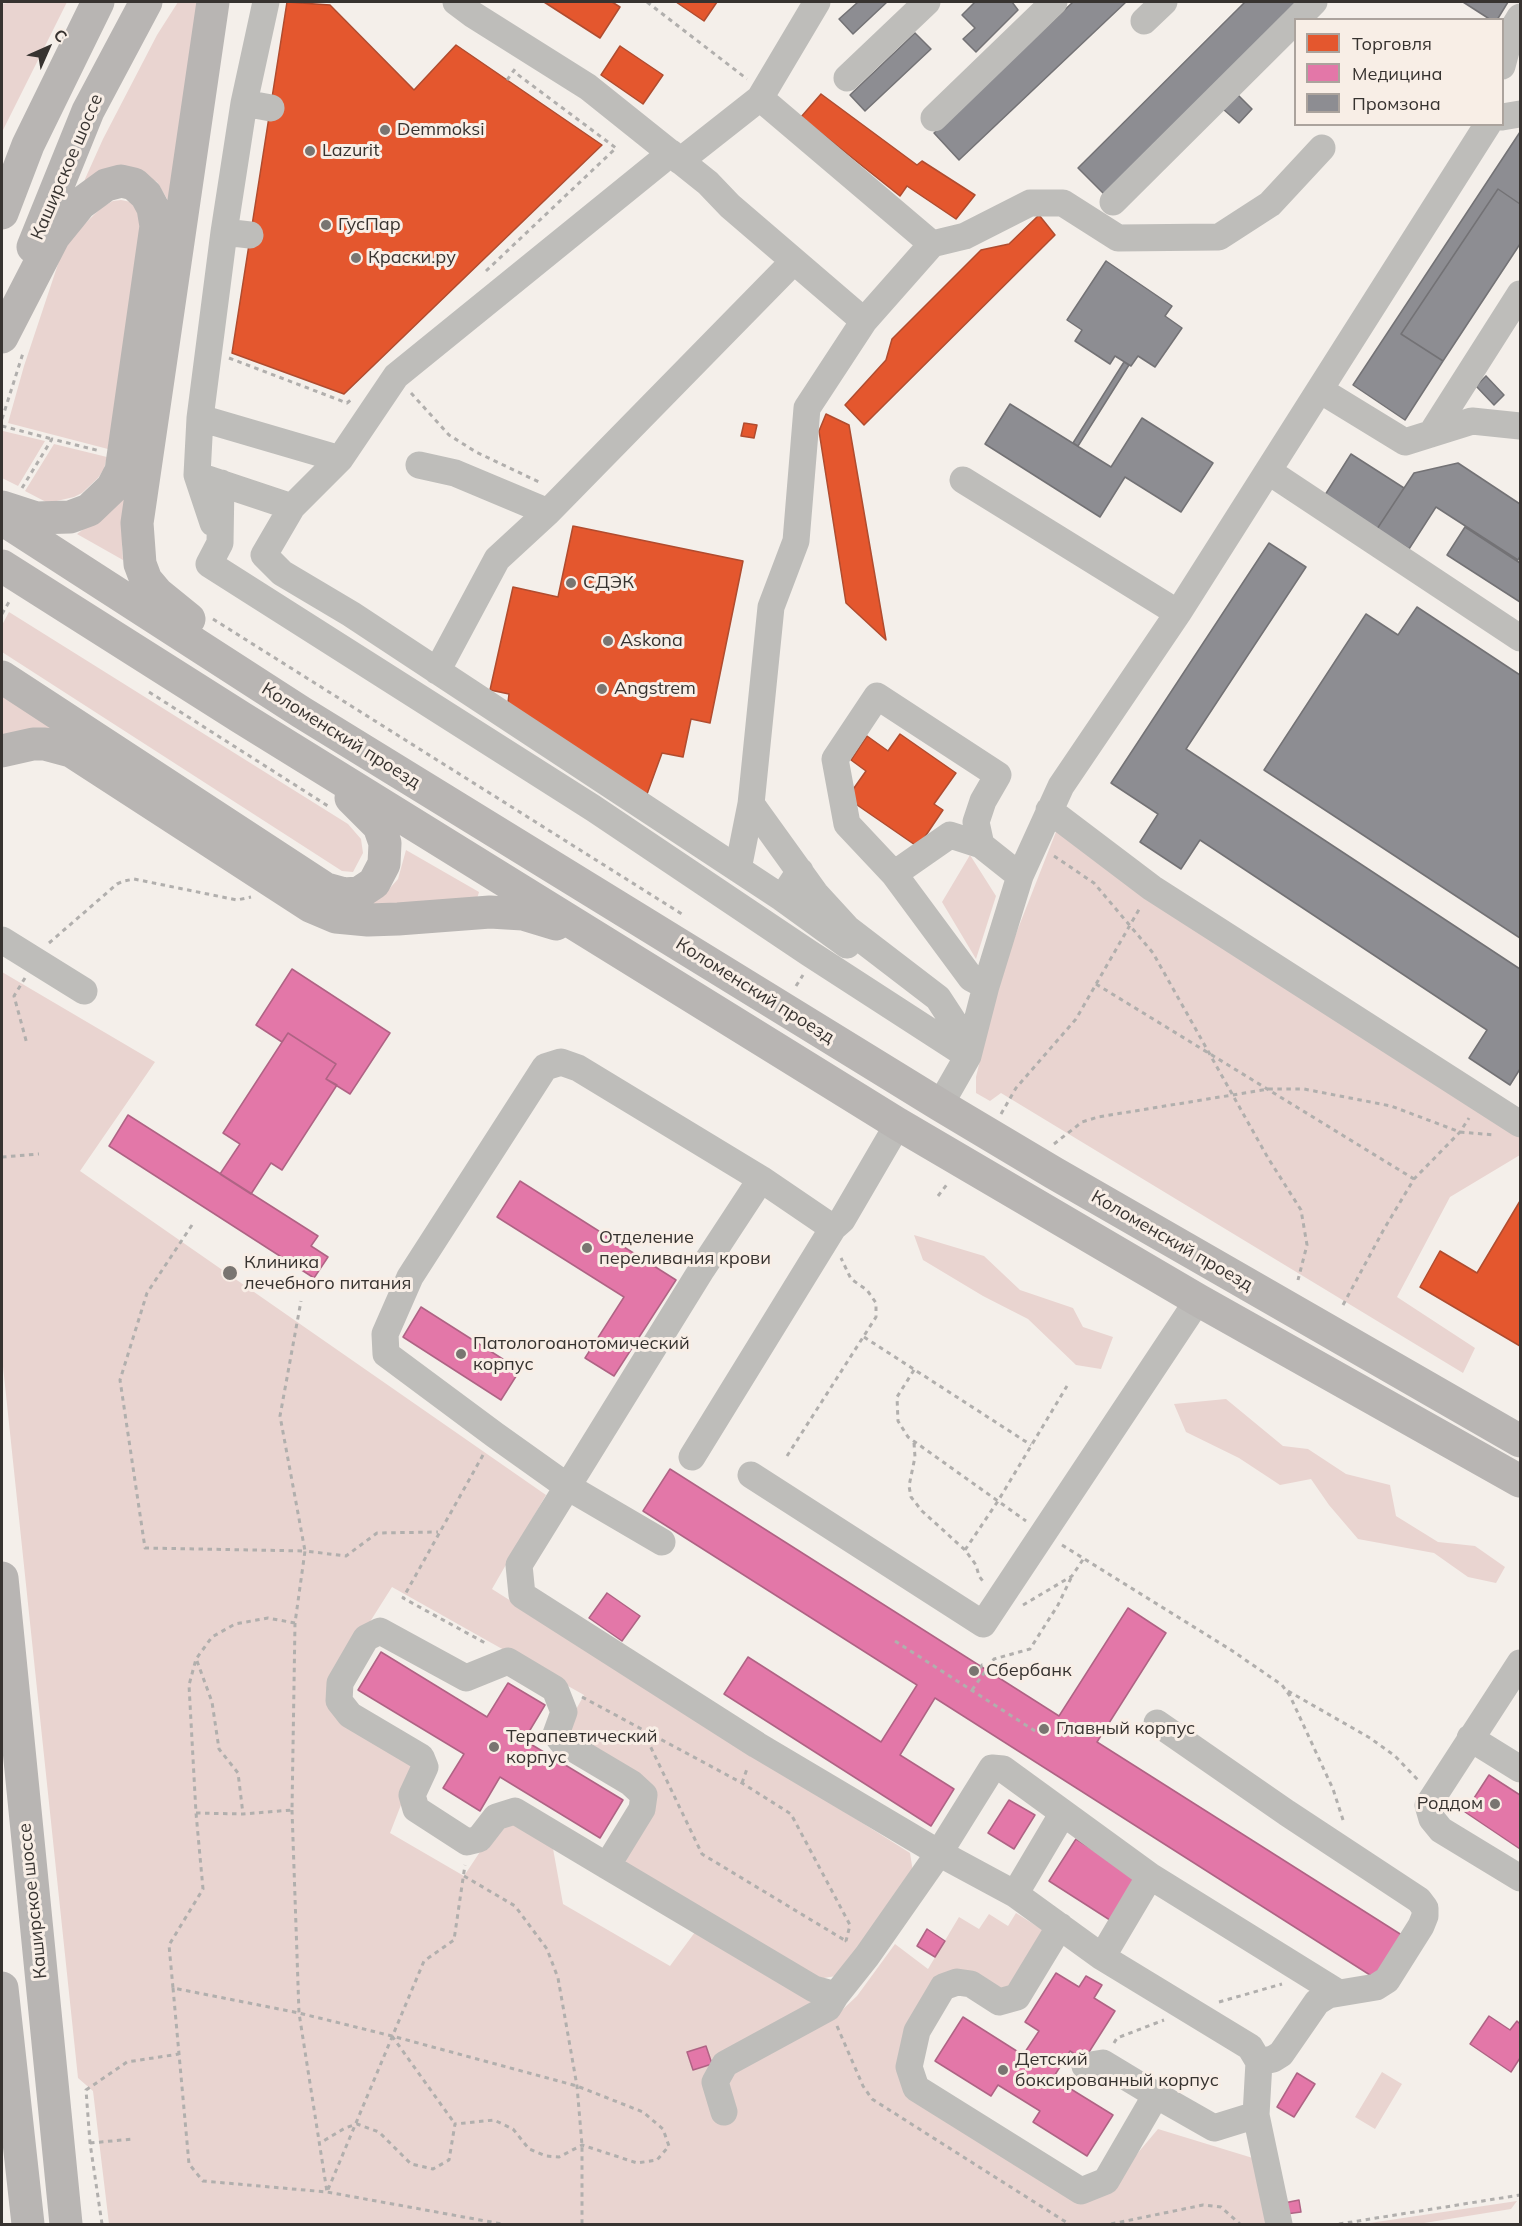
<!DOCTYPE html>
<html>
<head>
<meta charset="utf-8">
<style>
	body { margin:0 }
	#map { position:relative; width:1522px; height:2226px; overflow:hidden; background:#f4efea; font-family:Mulish,sans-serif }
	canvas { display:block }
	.frame { position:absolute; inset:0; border:3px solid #373330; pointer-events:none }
	.legend { position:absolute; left:1294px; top:18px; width:210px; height:108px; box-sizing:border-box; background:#f8eee6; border:2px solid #aba39d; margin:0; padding:8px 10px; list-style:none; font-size:18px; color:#373330 }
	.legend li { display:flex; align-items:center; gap:12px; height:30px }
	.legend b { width:30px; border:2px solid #aba39d }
	.north { position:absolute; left:18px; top:18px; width:60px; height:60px; -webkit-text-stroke:4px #f8eee6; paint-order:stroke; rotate:45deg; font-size:16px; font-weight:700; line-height:24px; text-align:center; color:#373330 }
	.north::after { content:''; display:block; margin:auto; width:21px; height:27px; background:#373330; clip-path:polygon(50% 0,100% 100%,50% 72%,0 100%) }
</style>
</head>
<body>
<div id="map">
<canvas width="1522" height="2226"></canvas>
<div class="frame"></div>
<ul class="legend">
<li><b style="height:16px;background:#e4572e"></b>Торговля</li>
<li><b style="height:16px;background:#e377a8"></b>Медицина</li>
<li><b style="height:16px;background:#8d8d92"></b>Промзона</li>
</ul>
<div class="north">С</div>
</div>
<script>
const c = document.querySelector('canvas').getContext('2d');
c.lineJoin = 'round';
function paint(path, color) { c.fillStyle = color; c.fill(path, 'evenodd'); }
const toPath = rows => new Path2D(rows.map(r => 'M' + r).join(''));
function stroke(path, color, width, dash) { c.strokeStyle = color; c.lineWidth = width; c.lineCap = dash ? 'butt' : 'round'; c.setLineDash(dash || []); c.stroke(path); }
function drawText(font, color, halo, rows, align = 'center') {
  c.font = font + ' Mulish,sans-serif'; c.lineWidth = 6; c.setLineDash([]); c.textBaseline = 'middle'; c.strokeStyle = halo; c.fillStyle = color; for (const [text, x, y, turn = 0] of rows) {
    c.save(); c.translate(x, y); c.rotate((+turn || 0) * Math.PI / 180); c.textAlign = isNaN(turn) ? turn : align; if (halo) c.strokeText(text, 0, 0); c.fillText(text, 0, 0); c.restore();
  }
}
const green = toPath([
	[13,2,67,2,2,132,2,4],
	[178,2,200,2,172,207,157,182,140,173,82,191,85,179,103,139,157,35],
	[121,200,131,202,144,220,108,449,8,423,24,366,65,243,102,207,113,201],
	[3,431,45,441,18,486,2,478,2,435],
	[54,444,107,457,104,469,98,478,82,493,74,497,48,503,25,491],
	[125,498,122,546,123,560,77,534],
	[9,612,348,824,361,839,363,853,353,872,342,871,2,652,2,625],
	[2,692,60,729,2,737],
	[1061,819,1520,1125,1520,1155,1450,1197,1397,1297,1475,1348,1463,1373,1001,1093,990,1101,976,1093,976,1077,1001,972],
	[406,850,479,892,477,899,365,906,390,888,398,879],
	[970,855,996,896,976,959,942,902],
	[2,972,155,1062,80,1171,546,1495,492,1589,910,1853,913,1872,842,1975,818,1979,629,1868,624,1857,656,1803,563,1733,584,1695,392,1587,330,1685,415,1769,390,1833,464,1876,499,1823,512,1818,552,1843,563,1904,670,1966,698,1928,841,2011,857,1996,895,1944,928,1969,959,1917,979,1929,989,1914,1008,1926,1016,1913,1046,1932,1012,1992,956,1976,902,2076,1104,2193,1158,2129,1256,2159,1269,2224,109,2224,93,2091,78,2078,2,1357],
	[914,1235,984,1256,1020,1290,1073,1308,1083,1327,1113,1337,1101,1369,1076,1365,1028,1319,983,1296,923,1260],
	[1226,1399,1283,1446,1308,1449,1346,1474,1390,1485,1396,1516,1438,1542,1475,1546,1505,1567,1496,1583,1468,1577,1434,1553,1358,1539,1329,1505,1311,1479,1280,1485,1239,1458,1186,1432,1174,1404],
	[1382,2072,1402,2084,1375,2129,1355,2117],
	[1517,2201,1511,2209,1418,2224,1363,2224]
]);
const shops = toPath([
	[287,2,330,5,414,90,456,45,602,145,344,394,232,353,287,2],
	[544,2,612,2,620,7,600,38,544,2],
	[676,2,717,2,704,21,676,2],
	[620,46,663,75,643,104,601,75,620,46],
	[821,94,917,165,922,161,975,195,956,219,907,186,900,196,801,117,821,94],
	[1039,215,1055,235,864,425,845,405,886,360,892,339,981,250,1009,244,1039,215],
	[826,414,849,425,886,640,846,603,819,431,826,414],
	[744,423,757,425,754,438,741,436,744,423],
	[573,526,743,561,710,723,691,719,683,757,662,753,643,805,507,711,509,694,490,690,513,587,558,597,573,526],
	[900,734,956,773,934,804,943,810,918,847,847,798,866,771,851,760,867,736,888,751,900,734],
	[1520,1201,1520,1346,1420,1287,1440,1251,1477,1273,1520,1201]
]);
const health = toPath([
	[292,969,390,1033,350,1094,326,1079,336,1064,288,1033,282,1042,256,1025,292,969],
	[288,1033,336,1064,326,1079,337,1085,282,1170,271,1163,251,1194,220,1174,240,1144,223,1133,288,1033],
	[128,1115,318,1236,311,1246,328,1257,314,1278,109,1146,128,1115],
	[520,1181,676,1280,614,1376,585,1358,624,1297,497,1217,520,1181],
	[421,1307,520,1370,501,1400,403,1337,421,1307],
	[670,1469,1059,1716,1128,1608,1166,1633,1097,1742,1408,1939,1381,1982,935,1698,900,1755,954,1789,931,1826,724,1694,748,1657,881,1742,917,1685,643,1511,670,1469],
	[607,1593,640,1616,622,1641,589,1618,607,1593],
	[381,1652,487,1717,508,1683,545,1705,524,1740,623,1800,600,1838,500,1777,480,1811,443,1788,464,1754,358,1690,381,1652],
	[1489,1775,1520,1795,1520,1849,1465,1812,1489,1775],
	[1009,1800,1035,1815,1014,1849,988,1833,1009,1800],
	[1076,1839,1140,1879,1113,1922,1049,1881,1076,1839],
	[927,1929,945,1941,935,1957,917,1946,927,1929],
	[1056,1973,1079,1987,1086,1976,1102,1985,1094,1998,1115,2011,1084,2060,1070,2051,1053,2078,1113,2115,1087,2156,1033,2122,1040,2111,998,2085,991,2096,935,2061,963,2017,1023,2055,1039,2031,1025,2022,1056,1973],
	[1489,2016,1510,2030,1517,2021,1520,2024,1520,2058,1511,2072,1470,2044,1489,2016],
	[706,2046,712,2064,693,2070,687,2052,706,2046],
	[1297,2073,1315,2084,1294,2117,1277,2107,1297,2073],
	[1299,2200,1301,2212,1286,2214,1284,2203,1299,2200]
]);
const industry = toPath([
	[858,2,887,2,853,34,839,19,858,2],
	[975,2,1012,2,1018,10,976,52,963,39,975,28,962,15,975,2],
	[1073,2,1126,2,959,160,934,133,1073,2],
	[1245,2,1298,2,1104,194,1078,168,1245,2],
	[1463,2,1508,2,1497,20,1491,20,1463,2],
	[915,33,931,49,865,111,850,95,915,33],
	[1237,94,1252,109,1239,123,1223,109,1237,94],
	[1520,132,1520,204,1498,189,1401,334,1443,361,1405,420,1353,385,1520,132],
	[1498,189,1520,204,1520,244,1443,361,1401,334,1498,189],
	[1106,261,1172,306,1165,316,1182,328,1155,367,1138,356,1131,366,1115,356,1110,364,1075,341,1082,330,1067,320,1106,261],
	[1124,362,1129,365,1078,446,1073,443,1124,362],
	[1486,376,1504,395,1494,405,1476,386,1486,376],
	[1010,404,1111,467,1142,418,1213,463,1181,512,1125,477,1100,517,985,444,1010,404],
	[1351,454,1404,488,1377,529,1325,495,1351,454],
	[1458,463,1520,504,1520,556,1518,560,1436,507,1409,549,1377,529,1414,473,1458,463],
	[1465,527,1520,563,1520,602,1447,555,1465,527],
	[1269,543,1306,567,1186,749,1520,969,1520,1069,1510,1085,1469,1058,1487,1030,1200,840,1181,869,1140,842,1158,814,1111,783,1269,543],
	[1417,607,1520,675,1520,938,1264,770,1366,614,1398,635,1417,607]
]);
const path = toPath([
	[647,2,747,79],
	[507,80,515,69],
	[486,271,616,148,513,71],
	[229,358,347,403,353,398],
	[411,393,449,435,476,452,539,482],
	[2,419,23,353],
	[2,426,52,439],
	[22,488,52,439,100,451],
	[2,614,9,602],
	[213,619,685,916],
	[149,692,328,806],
	[1054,856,1094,883,1153,953,1268,1158,1301,1210,1307,1245,1298,1280],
	[49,943,117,884,124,881,134,879,237,900,251,897],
	[25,978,14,996,27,1044],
	[1096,984,1414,1179],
	[796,986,803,975],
	[1001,1114,1016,1088,1076,1019,1141,906],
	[1054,1144,1082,1122,1098,1117,1269,1089,1304,1089,1391,1106,1460,1132,1495,1135],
	[2,1157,39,1154],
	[938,1196,948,1183],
	[192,1225,147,1293,120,1380,145,1548,305,1551,280,1416,301,1301],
	[1343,1305,1384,1229,1414,1179,1460,1132,1469,1118],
	[864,1337,1031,1445],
	[914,1370,897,1397,898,1421,908,1437,1026,1521],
	[914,1443,915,1457,909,1486,911,1497,922,1511,965,1550,976,1565,979,1576,985,1584],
	[483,1455,403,1598,487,1644],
	[787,1456,876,1317,876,1303,867,1290,851,1279,841,1258],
	[1062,1545,1231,1650,1282,1685,1290,1696,1333,1789,1344,1823],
	[965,1550,998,1501,1067,1386],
	[1023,1605,1072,1576,1084,1558],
	[295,1623,268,1618,235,1624,212,1637,196,1659,189,1685,196,1813,203,1889,169,1945,173,1988,299,2013,392,2036,577,2086,643,2112,663,2129,669,2146,657,2160,637,2163,582,2145,559,2157,546,2156,529,2149,513,2129,494,2120,455,2124,449,2160,433,2169,411,2164,379,2132,357,2124,345,2128,320,2143],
	[895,1641,1035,1731],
	[197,1661,212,1702,219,1749,238,1773,243,1814],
	[982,1665,981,1667,982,1665,986,1668],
	[972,1690,994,1659,1030,1649,1058,1605,1071,1578],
	[1288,1691,1370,1738,1395,1756,1418,1780],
	[582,1697,742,1783,791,1814,850,1925,846,1941,850,1944],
	[643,1731,702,1854,846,1941],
	[742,1783,748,1766],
	[292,1810,299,2013,327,2192,424,1961,454,1940,465,1865],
	[196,1813,243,1814,292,1810,295,1623,305,1551,346,1556,377,1533,438,1532],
	[464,1876,515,1906,547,1949,558,1978,577,2086,582,2145,582,2224],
	[173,1988,189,2164,203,2181,327,2192,502,2224],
	[1219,2002,1282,1984],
	[837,2026,863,2086,872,2099,1069,2224],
	[392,2036,455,2124],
	[1114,2043,1117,2038,1164,2020],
	[90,2143,133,2139],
	[102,2224,90,2143,86,2090,127,2062,179,2054],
	[1111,2224,1203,2205,1221,2207,1240,2224],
	[1339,2224,1520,2195]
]);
const minor = toPath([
	[456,2,472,14,588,87,708,183,730,206,864,321],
	[1296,20,1314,2],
	[1144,21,1164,2],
	[1502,66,1511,32,1520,17],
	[847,78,927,2],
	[760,98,932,244],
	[244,103,271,108],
	[1502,117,1520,114],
	[934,118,1054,2],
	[671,153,396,376,340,459,292,507,264,555,282,573,351,614,782,898,800,871],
	[680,161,760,98,817,2],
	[1113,202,1296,20],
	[224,232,250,235],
	[1320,390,1405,442,1472,421,1520,426],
	[200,418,340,459],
	[1431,434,1520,294],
	[419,465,455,473,548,512,794,261],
	[1268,471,1520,638],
	[205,478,292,507],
	[963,480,1178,613],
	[221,483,220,543,209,564,593,808,809,953,968,1056],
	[213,523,197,475,200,418,224,232,244,103,266,2],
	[437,671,497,559,548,512],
	[751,804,815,893,848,929,938,998,970,1047],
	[1049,810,1152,888,1520,1124],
	[738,869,751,804,771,607,796,541,807,408,864,321,932,244,965,236,1030,203,1063,203,1118,238,1219,237,1270,204,1322,148],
	[894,874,950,835,981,845],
	[782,898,847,945],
	[2,940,84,991],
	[986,986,971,978,894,874,847,824,835,759,877,696,998,775,983,801,976,822,981,845,1020,876],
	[940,1105,968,1056,986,986,1020,876,1061,786,1178,613,1488,124],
	[761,1179,702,1269,519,1565,522,1595,757,1745,939,1853,1015,1894,1102,1957,1250,2047,1259,2062,1256,2115,1279,2224],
	[692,1457,833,1228,842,1220,898,1124],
	[751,1475,983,1624,1198,1300],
	[662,1542,568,1487,495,1435,386,1354,385,1334,410,1277,545,1067,561,1062,578,1068,761,1179,833,1228],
	[1520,1663,1428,1805,1432,1819,1441,1830,1520,1878],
	[1157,1723,1287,1813,1419,1900,1425,1908,1425,1916,1421,1926,1387,1980,1376,1987,1328,1995,1317,2002,1281,2054,1273,2059,1259,2062],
	[1470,1738,1520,1769],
	[607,1866,642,1809,644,1795,631,1783,562,1742,556,1734,564,1712,555,1689,508,1661,466,1678,380,1631,366,1638,340,1683,339,1701,350,1715,421,1757,425,1767,412,1795,416,1809,467,1842,479,1839,496,1817,515,1811,607,1866,814,1989,836,1995,867,1956,939,1853,992,1768,1003,1769,1150,1876,1337,1992],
	[1015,1894,1063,1813],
	[1060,1926,1017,1997,999,2002,971,1984,957,1982,943,1987,917,2031,909,2067,916,2088,1081,2191,1106,2181,1156,2095,1214,2128,1256,2115],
	[1102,1957,1150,1876],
	[1085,2066,1103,2063,1156,2095],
	[724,2112,715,2082,725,2064,828,2008,836,1995]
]);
const major = toPath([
	[2,213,28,145,98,2],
	[33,247,88,111,146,2],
	[2,507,36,518,70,517,89,510,112,488,121,471,156,226,153,208,146,195,134,184,121,181,106,185,80,204,54,236,2,337],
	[2,519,301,712,940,1105,1054,1173,1520,1441],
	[2,566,242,718,898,1124,1198,1300,1520,1481],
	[189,619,157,593,146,580,140,564,137,523,213,2],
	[2,677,326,889,344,894,359,893,374,883,384,864,385,843,379,826,351,798],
	[2,751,33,744,45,744,71,751,310,906,336,917,368,920,398,919,490,912,523,914,556,924],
	[2,1578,66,2224],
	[2,1988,28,2224]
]);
const markers = [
	[385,130,6,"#797571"],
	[310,151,6,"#797571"],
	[326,225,6,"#797571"],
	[356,258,6,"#797571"],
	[571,583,6,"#797571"],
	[608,641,6,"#797571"],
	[602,689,6,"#797571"],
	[587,1248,6,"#797571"],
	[230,1273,8,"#797571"],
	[461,1354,6,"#797571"],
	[974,1671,6,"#797571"],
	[1044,1729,6,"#797571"],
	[494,1747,6,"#797571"],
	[1495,1804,6,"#797571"],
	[1003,2070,6,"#797571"]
];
const poiNames = [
	["Demmoksi",397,130],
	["Lazurit",322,151],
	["ГусПар",338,225],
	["Краски.ру",368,258],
	["СДЭК",583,583],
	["Askona",620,641],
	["Angstrem",614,689],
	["Отделение",599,1238],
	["переливания крови",599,1259],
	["Клиника",244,1263],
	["лечебного питания",244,1284],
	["Патологоанотомический",473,1344],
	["корпус",473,1365],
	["Сбербанк",986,1671],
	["Главный корпус",1056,1729],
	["Терапевтический",506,1737],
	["корпус",506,1758],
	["Роддом",1483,1804,"right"],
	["Детский",1015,2060],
	["боксированный корпус",1015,2081]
];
const streetNames = [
	["Каширское шоссе",67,167,-67],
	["Коломенский проезд",341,736,32],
	["Коломенский проезд",755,991,32],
	["Коломенский проезд",1172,1241,30],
	["Каширское шоссе",33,1901,-96]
];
paint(green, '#e9d4d0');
paint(shops, '#e4572e');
stroke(shops, '#b04c2f', 1.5);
paint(health, '#e377a8');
stroke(health, '#af6384', 1.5);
paint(industry, '#8d8d92');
stroke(industry, '#737275', 1.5);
stroke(path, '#b1afad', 3, [4.5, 4.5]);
stroke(minor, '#bebdba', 27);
stroke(major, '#b8b5b3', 33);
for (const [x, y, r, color] of markers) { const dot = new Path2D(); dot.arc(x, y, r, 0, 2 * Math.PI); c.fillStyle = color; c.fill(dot); stroke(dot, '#f8eee6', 2); }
drawText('18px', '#373330', '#f8eee6', poiNames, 'left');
drawText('18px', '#373330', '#f8eee6', streetNames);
</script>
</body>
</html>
